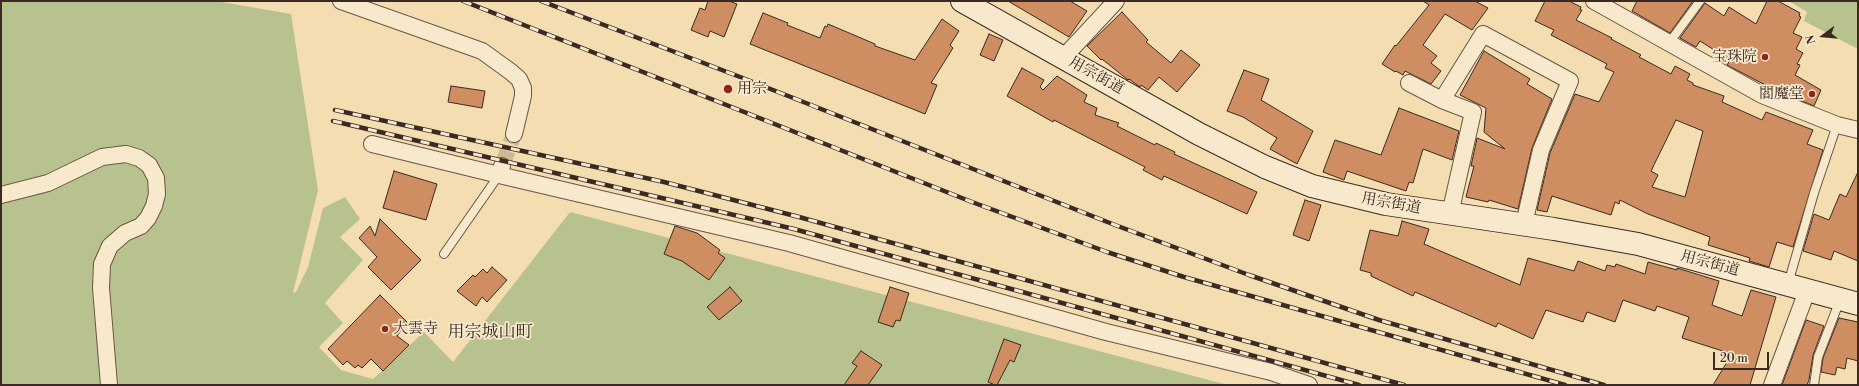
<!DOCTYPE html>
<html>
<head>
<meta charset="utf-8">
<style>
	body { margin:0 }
	#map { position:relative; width:1859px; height:386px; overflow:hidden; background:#f4ddb0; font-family:"Libre Bodoni",serif }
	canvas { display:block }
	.frame { position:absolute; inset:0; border:2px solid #3b2923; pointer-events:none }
	.north { position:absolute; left:1803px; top:16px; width:40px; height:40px; -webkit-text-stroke:3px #f8e9cc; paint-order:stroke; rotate:254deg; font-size:11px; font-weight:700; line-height:16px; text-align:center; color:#3b2923 }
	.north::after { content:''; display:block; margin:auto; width:14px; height:18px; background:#3b2923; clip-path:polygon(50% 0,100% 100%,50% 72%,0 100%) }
	.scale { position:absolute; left:1713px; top:352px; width:56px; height:18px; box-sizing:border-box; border:2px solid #3b2923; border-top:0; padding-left:5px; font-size:12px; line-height:14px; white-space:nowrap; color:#3b2923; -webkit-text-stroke:3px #f8e9cc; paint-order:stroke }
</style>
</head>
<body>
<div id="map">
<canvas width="1859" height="386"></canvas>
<div class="frame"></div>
<div class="north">N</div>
<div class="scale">20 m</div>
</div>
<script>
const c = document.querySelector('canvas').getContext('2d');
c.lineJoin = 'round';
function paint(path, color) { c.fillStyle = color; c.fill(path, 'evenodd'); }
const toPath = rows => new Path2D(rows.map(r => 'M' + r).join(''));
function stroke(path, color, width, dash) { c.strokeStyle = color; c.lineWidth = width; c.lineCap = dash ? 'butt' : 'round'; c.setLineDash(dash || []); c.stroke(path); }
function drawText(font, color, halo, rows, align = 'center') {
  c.font = font + ' "Libre Bodoni","Noto Serif JP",serif'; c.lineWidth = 3.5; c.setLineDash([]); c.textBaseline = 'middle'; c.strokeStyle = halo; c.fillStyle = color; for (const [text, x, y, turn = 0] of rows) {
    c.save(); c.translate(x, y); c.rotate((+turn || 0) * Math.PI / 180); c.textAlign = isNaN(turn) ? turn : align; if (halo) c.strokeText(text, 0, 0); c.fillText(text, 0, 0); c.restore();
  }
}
const green = toPath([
	[1,1,216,1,291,14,318,190,293,293,296,292,308,267,323,208,345,197,360,219,340,237,363,260,325,303,343,323,319,347,341,370,373,379,424,332,453,362,570,212,1228,385,1,385],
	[1789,1,1858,1,1858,49,1804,21,1807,12]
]);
const building = toPath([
	[708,1,729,1,737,4,724,37,710,31,708,37,691,30,700,8,705,10,708,1],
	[1008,1,1070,1,1087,11,1069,37,1008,1],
	[1423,1,1475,1,1488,8,1472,30,1445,14,1423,45,1437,56,1431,63,1441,71,1431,84,1405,71,1403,75,1396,71,1395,72,1382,64,1395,45,1396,46,1429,5,1423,1],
	[1545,1,1569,1,1581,7,1580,10,1582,10,1576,20,1612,38,1611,39,1641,55,1639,57,1671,74,1675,66,1690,74,1687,80,1693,83,1693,85,1724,96,1722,102,1762,120,1766,112,1813,130,1807,144,1823,150,1793,247,1777,242,1769,267,1749,261,1750,258,1708,245,1710,237,1648,214,1620,200,1619,204,1615,202,1611,215,1552,196,1547,212,1537,210,1550,153,1575,94,1599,102,1614,72,1605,68,1607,64,1551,35,1554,30,1535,21,1545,1],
	[1676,120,1703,131,1685,197,1652,187,1658,175,1651,171,1676,120],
	[1637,1,1693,1,1670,33,1632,11,1637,1],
	[1767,1,1778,1,1800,13,1799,16,1801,17,1793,33,1802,37,1796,49,1803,53,1797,64,1800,65,1795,75,1821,90,1814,106,1771,88,1727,65,1730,60,1700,41,1696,47,1680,38,1705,3,1724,16,1729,7,1756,24,1767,1],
	[1122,12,1148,40,1146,42,1171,63,1181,50,1200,65,1177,92,1159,77,1148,90,1141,85,1140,87,1129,79,1128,80,1102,59,1101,60,1087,46,1122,12],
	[763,13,788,23,787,25,820,38,825,26,827,27,828,24,875,44,875,46,915,60,942,19,959,31,950,45,953,48,931,83,937,85,925,114,750,44,763,13],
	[989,34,1003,40,994,61,980,55,989,34],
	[1484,51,1530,79,1527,84,1552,99,1532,148,1518,209,1489,200,1488,202,1466,197,1474,166,1471,166,1477,138,1505,149,1484,132,1486,108,1460,95,1484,51],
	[1022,68,1044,80,1040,87,1043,90,1057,76,1087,95,1084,102,1097,108,1095,115,1119,123,1117,126,1155,145,1156,143,1175,152,1174,154,1257,192,1247,214,1164,176,1162,180,1143,170,1145,167,1054,120,1053,122,1007,96,1022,68],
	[1244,70,1269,79,1261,100,1313,131,1297,164,1270,149,1277,138,1243,117,1227,111,1244,70],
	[451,86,485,91,482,108,448,102,451,86],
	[1399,108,1459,131,1452,160,1423,149,1413,183,1409,182,1406,191,1347,171,1344,180,1323,172,1335,140,1381,155,1399,108],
	[394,171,437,184,426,220,383,208,394,171],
	[1858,172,1858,261,1834,251,1831,260,1803,251,1814,214,1829,220,1840,194,1846,197,1858,172],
	[1305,200,1321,205,1309,241,1293,235,1305,200],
	[380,219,421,260,391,290,368,267,377,257,359,238,370,226,375,236,380,219],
	[1402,221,1429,229,1424,244,1520,285,1528,258,1574,271,1578,261,1605,271,1607,265,1615,267,1616,264,1645,274,1648,262,1677,270,1677,268,1719,281,1712,305,1742,316,1751,290,1776,297,1750,385,1713,385,1732,354,1682,338,1689,317,1657,306,1655,311,1623,300,1615,322,1587,312,1583,322,1546,310,1533,339,1498,323,1496,327,1415,292,1413,296,1371,276,1371,273,1360,270,1370,230,1398,236,1402,221],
	[675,226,697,233,720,250,718,253,725,258,709,280,682,261,664,254,675,226],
	[492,267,507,280,487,302,482,297,476,306,457,291,473,275,475,277,483,269,487,273,492,267],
	[730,287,742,301,719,320,707,307,730,287],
	[890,287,909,293,900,321,896,320,893,327,878,322,890,287],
	[380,295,407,322,397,336,409,345,383,371,371,359,362,368,358,365,355,368,347,361,343,365,328,349,380,295],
	[1839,318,1858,322,1858,361,1847,358,1845,369,1837,367,1835,375,1821,372,1823,358,1839,318],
	[1806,320,1824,326,1813,355,1809,380,1807,385,1782,385,1806,320],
	[1004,339,1021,345,1014,362,1010,360,997,385,995,385,988,382,1004,339],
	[861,351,882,365,868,385,844,385,857,366,852,363,861,351]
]);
const minorTunnel = toPath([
	[502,166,514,134]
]);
const service = toPath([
	[1669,43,1700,1],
	[444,254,499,175],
	[1788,284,1814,193,1837,125],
	[1814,385,1818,357,1840,300]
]);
const minor = toPath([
	[341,1,482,51,511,72,519,79,523,88,523,96,514,134],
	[1594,1,1762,95,1837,125,1858,130],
	[1063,58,1116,1],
	[1409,83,1442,100,1473,112,1450,214],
	[1442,100,1483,34,1570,81,1541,150,1524,224],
	[372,144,499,175],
	[502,166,499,175,789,243,1106,332,1271,372,1309,385],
	[1,195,48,183,102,157,126,154,139,158,149,165,156,178,157,194,154,206,148,218,141,226,125,233,110,246,102,264,101,288,109,385],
	[1772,385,1807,291]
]);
const secondary = toPath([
	[962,1,1199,134,1265,167,1312,186,1386,204,1554,229,1638,244,1858,304]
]);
const rail = toPath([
	[463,1,972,202,1107,252,1184,277,1565,385],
	[541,1,735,75,1115,225,1249,275,1379,320,1604,385],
	[335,110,664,182,799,217,1404,385],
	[333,121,794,229,1359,385]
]);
const markers = [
	[1765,57,4,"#8f2418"],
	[728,89,5,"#8f2418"],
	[1812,94,4,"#8f2418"],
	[385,329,4,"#8f2418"]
];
const poiNames = [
	["宝珠院",1757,57],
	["用宗",737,89,"left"],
	["閻魔堂",1804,94],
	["大雲寺",393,329,"left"]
];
const streetNames = [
	["用宗街道",1096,76,29],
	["用宗街道",1391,204,10],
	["用宗街道",1710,264,15]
];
const quarterNames = [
	["用宗城山町",490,333]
];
paint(green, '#b8c28e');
paint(building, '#cf8e61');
stroke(building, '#3b2923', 1);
stroke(minorTunnel, '#cfb994', 16, [16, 8]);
stroke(service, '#695646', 10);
stroke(minor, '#695646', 18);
stroke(secondary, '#3b2923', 24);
stroke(service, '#f8e9cc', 8);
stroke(minor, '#f8e9cc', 16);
stroke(secondary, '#f8e9cc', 22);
stroke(rail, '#3b2923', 4.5);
stroke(rail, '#f8e9cc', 3, [9]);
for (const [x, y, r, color] of markers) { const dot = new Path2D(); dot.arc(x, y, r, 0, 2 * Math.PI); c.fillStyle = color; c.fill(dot); stroke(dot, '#f8e9cc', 1.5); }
drawText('15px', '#3b2923', '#f8e9cc', poiNames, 'right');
drawText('15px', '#3b2923', '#f8e9cc', streetNames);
drawText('17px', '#3b2923', '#f8e9cc', quarterNames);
</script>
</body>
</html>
